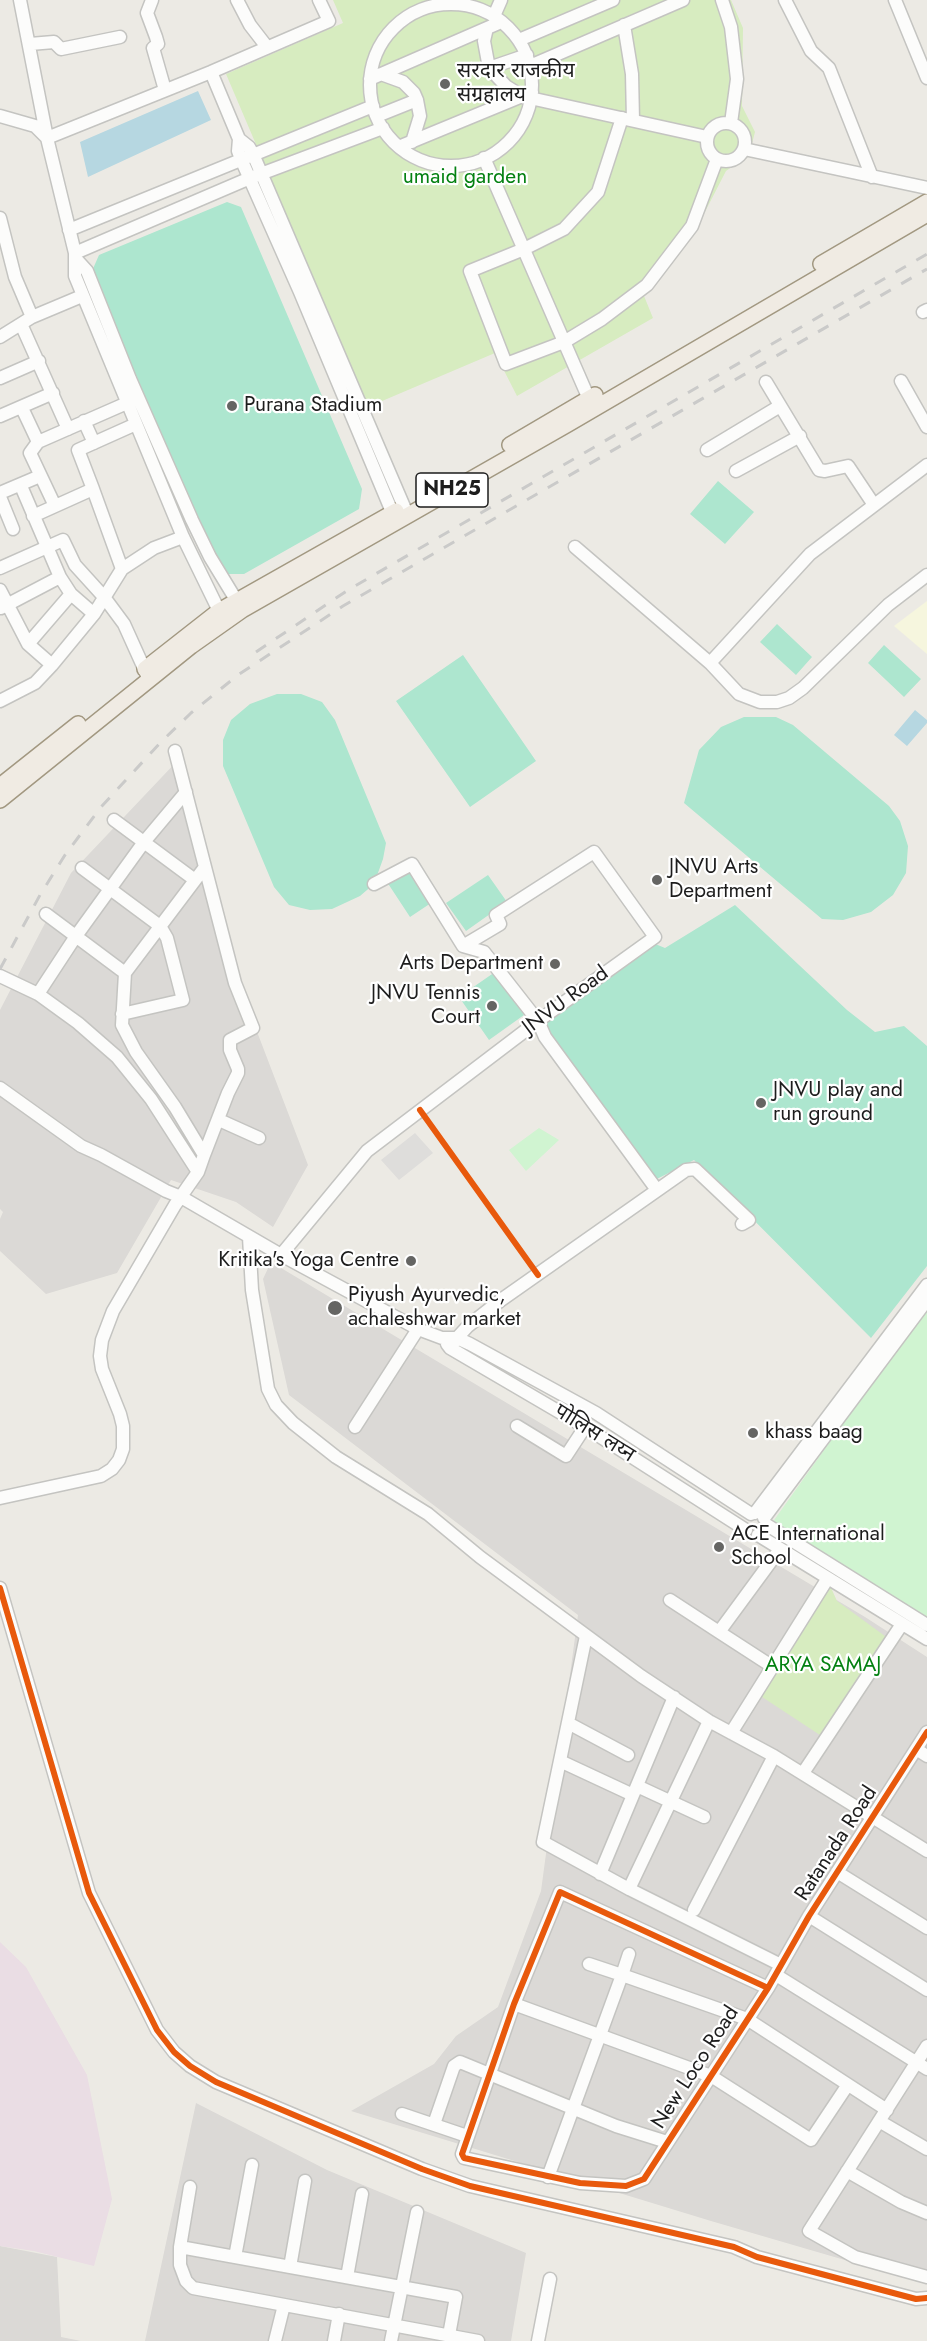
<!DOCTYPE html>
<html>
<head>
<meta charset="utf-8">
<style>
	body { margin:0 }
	canvas { display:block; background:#eceae4 }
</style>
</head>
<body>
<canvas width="927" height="2341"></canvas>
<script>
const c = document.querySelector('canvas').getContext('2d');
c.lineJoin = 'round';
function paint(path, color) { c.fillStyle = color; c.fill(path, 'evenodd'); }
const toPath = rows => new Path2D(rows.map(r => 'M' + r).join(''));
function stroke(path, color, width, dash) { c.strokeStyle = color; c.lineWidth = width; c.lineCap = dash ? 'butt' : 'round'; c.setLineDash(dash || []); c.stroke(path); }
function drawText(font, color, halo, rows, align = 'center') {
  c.font = font + ' Jost,"Noto Sans Devanagari",sans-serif'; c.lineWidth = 4.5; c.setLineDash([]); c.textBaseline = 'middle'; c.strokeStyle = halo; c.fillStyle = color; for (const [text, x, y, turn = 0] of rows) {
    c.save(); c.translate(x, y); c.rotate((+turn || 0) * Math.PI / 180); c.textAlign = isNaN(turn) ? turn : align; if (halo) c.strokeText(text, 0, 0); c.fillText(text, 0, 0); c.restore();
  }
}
const residential = toPath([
	[179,759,251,1016,308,1165,273,1227,236,1202,171,1180,117,1273,46,1294,0,1251,0,1219,3,1212,0,1209,0,1010,71,873],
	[271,1262,865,1617,927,1657,927,2284,711,2221,351,2111,434,2064,456,2036,498,2007,541,1891,578,1615,289,1395,263,1279],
	[196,2103,327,2170,526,2253,511,2341,145,2341],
	[0,2246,57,2257,61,2337,81,2341,0,2341]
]);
const industrial = toPath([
	[0,1942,26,1967,87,2075,112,2199,94,2266,34,2251,0,2246]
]);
const education = toPath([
	[927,601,927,654,894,626]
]);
const grass = toPath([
	[333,0,731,0,743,28,742,106,755,132,749,155,726,171,692,237,642,291,653,318,517,396,495,353,368,407,226,74,343,23],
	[828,1581,837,1601,889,1639,826,1739,756,1693]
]);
const park = toPath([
	[539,1128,559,1140,526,1171,509,1150],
	[927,1311,927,1618,772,1523,884,1366]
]);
const pitch = toPath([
	[227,202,241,207,362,489,359,509,244,574,222,574,125,375,134,371,92,271,99,255],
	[718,481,754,512,725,544,690,514],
	[777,624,812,657,796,675,760,642],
	[884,645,921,679,904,697,868,663],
	[463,655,536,761,470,807,396,701],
	[277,694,301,694,322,702,335,720,386,843,383,859,374,884,360,896,332,909,310,910,289,905,274,887,223,766,223,740,231,720,250,704],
	[744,717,776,717,793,725,889,806,900,821,908,846,906,873,893,895,871,912,843,920,822,919,684,803,699,750,721,727],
	[408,868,431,903,410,917,387,882],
	[488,875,507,902,466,931,446,903],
	[735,905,847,1010,875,1032,904,1026,927,1046,927,1266,871,1338,694,1160,651,1182,539,1024,648,941,665,948],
	[495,972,524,1015,489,1040,459,997]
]);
const parking = toPath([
	[415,1133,433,1153,399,1180,381,1160]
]);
const water = toPath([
	[198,91,211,120,88,177,80,142],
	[915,710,927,720,927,723,907,746,894,735]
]);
const minor = toPath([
	[20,0,47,138,75,253,75,276,183,537,223,619],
	[152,0,147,13,156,37,158,44,153,48,165,90],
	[237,0,250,25,267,47],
	[722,0,731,27,737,79,731,123],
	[785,0,811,51,829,68,872,177],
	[895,0,927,78],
	'370 85a81 81 0 1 1 162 0a81 81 0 1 1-162 0Z',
	[494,16,501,0],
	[624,25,632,74,633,120],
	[487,28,484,41,489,68,506,86,522,96],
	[519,40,613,0],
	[30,44,54,42,61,49,120,37],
	[530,66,683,0],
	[489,68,527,55],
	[211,72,239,139,238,151,241,159,300,292,395,519],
	[381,74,403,82,414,93,417,100,420,116,412,142],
	[370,79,501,22],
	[530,98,707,137],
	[0,116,35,126,47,138,211,72,329,21,319,0],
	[377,116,417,100],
	[622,118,598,192,564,229,524,249,470,271,506,364,564,342,602,319,647,285,692,226,717,159],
	'707 142a19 19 0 1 1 38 0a19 19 0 1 1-38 0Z',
	[239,139,249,147,253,154,408,516],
	[401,146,532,92],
	[744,149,927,188],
	[484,158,589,399],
	[0,218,15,277,32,317],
	[69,230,373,106],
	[75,253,250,178,383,128],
	[77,260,87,271,130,379,192,520,210,557,241,608],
	[923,312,927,310],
	[21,324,68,429],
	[0,337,32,317,82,296],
	[0,378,39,361],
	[901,381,927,427],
	[766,382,819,470,825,471,848,466,874,505],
	[22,408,38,442,127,403],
	[0,416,53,393],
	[84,421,94,443],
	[38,442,30,453,55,506],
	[707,450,780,406],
	[736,471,800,436],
	[21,486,60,577,71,594,94,614],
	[93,489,122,569],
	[0,493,40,476],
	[0,497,13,529],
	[33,516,93,489,78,450,136,424],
	[575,547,710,663,739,694,760,702,777,702,789,698,803,688,888,605,927,575],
	[0,568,63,540,75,565,104,597,124,624,147,675],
	[0,590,28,644,52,665],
	[1,608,60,577],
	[28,644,71,594],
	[710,663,810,554,927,465],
	[0,701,35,683,52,665,94,614,122,569,154,548,183,537],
	[175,751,235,983,253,1028,230,1040,230,1050,238,1069,238,1073,228,1093,204,1155],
	[114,820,195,880],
	[82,868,160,926,167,938,183,1000,122,1014],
	[374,884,412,864,463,946,484,952,538,1021,545,1037,657,1190],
	[46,914,125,973],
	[0,976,38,994,78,1023,117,1057,151,1099,198,1172],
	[38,994,76,936,144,842,186,792],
	[0,1088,81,1146,101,1155,166,1191,181,1197,281,1255,418,1329,442,1338,457,1338,470,1344,596,1413,751,1514],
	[219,1120,259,1138],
	[249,1237,252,1290,268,1389,276,1405,293,1423,336,1457,428,1514,480,1557,641,1676,709,1721,774,1756,927,1851],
	[281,1255,367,1151,538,1021,655,937,594,852,496,915,500,924,463,946],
	[447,1344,450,1348,585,1427,746,1530],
	[450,1348,457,1338,468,1326,501,1300,686,1170,695,1169,749,1220,742,1224],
	[517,1426,566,1456,585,1427],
	[355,1427,418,1329],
	[0,1498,101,1476,112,1469,119,1460,123,1449,123,1426,120,1414,102,1369,100,1356,102,1340,113,1311,175,1205,198,1172,204,1155,175,1107,136,1052,122,1025,125,973,205,867],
	[755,1513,927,1285],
	[764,1518,927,1300],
	[767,1525,927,1625],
	[758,1535,927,1639],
	[0,1588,89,1893,157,2030,174,2052,190,2066,216,2082,422,2169,470,2186,734,2247,757,2257,916,2299,927,2298],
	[670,1600,719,1632],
	[586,1636,543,1842,629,1889,781,1965],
	[773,1667,719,1632,780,1549],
	[568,1723,628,1755],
	[731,1733,828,1578],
	[916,1749,927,1756],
	[560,1761,633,1795],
	[803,1773,902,1624],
	[637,1786,704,1817],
	[837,1872,927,1928],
	[600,1874,674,1697],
	[629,1889,709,1721],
	[694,1910,774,1756],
	[809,1916,927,1990],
	[589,1964,622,1975,629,1954],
	[776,1975,927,2069],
	[768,1988,560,1892,514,2004,462,2154,464,2158,580,2183,626,2186,644,2179,768,1988,809,1916,927,1732],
	[514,2004,711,2076,811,2140,847,2086],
	[927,2046,809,2231,855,2257,927,2277],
	[402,2114,467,2136],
	[879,2121,927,2149],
	[434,2124,454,2066,460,2062,616,2126,667,2142],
	[847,2171,901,2202,927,2213],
	[548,2177,622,1975,747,2019,887,2110],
	[190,2187,180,2247,180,2265,186,2281,193,2288,478,2341],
	[180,2247,456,2297,449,2335],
	[235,2257,252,2165],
	[290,2267,305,2181],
	[347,2277,362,2194],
	[275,2341,284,2305],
	[334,2341,339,2314],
	[391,2341,417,2212],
	[538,2341,550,2279]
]);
const major = toPath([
	[821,264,927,202],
	[510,445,595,395],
	[145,669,219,611,396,511],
	[0,786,78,724],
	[0,800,191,646,242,610,568,424,927,214]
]);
const rail = toPath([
	[256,652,348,590,927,254],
	[0,969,40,895,65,855,101,807,161,742,191,713,238,675,343,606,927,269]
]);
const cycleway = toPath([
	[420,1110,538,1275],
	[0,1588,89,1893,157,2030,174,2052,190,2066,216,2082,422,2169,470,2186,734,2247,757,2257,916,2299,927,2298],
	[768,1988,560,1892,514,2004,462,2154,464,2158,580,2183,626,2186,644,2179,768,1988,809,1916,927,1732]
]);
const markers = [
	[445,84,6,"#656563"],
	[232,406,6,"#656563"],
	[657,880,6,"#656563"],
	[555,964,6,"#656563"],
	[492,1006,6,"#656563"],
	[761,1103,6,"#656563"],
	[411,1261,6,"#656563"],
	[335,1308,8,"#656563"],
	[753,1433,6,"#656563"],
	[719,1547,6,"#656563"]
];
const shields = [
	[452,490,72]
];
const shieldNames = [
	["NH25",452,490]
];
const poiNames = [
	["सरदार राजकीय",457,72],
	["संग्रहालय",457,96],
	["Purana Stadium",244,406],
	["JNVU Arts",669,868],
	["Department",669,892],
	["Arts Department",543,964,"right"],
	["JNVU Tennis",480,994,"right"],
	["Court",480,1018,"right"],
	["JNVU play and",773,1091],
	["run ground",773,1115],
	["Kritika's Yoga Centre",399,1261,"right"],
	["Piyush Ayurvedic,",348,1296],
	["achaleshwar market",348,1320],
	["khass baag",765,1433],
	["ACE International",731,1535],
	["School",731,1559]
];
const parkNames = [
	["umaid garden",465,178],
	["ARYA SAMAJ",823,1666]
];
const streetNames = [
	["JNVU Road",566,1001,-36],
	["पोलिस लय्न",594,1434,32],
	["Ratanada Road",837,1844,-57],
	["New Loco Road",696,2068,-57]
];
paint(residential, '#dbd9d6');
paint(industrial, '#eadde4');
paint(education, '#f6f6de');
paint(grass, '#d7ecc0');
paint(park, '#d0f4d1');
paint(pitch, '#ade6cf');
paint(parking, '#dedddb');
paint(water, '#b6d7e1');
stroke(minor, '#c4c4c1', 15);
stroke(major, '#a29881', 18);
stroke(minor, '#fcfcfb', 12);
stroke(major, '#f0ebe3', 15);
stroke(rail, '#cacac9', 3, [12, 12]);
stroke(cycleway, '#e8590c', 6);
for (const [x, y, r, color] of markers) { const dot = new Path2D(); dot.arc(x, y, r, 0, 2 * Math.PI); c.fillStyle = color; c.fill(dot); stroke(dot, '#fff', 2); }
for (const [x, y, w] of shields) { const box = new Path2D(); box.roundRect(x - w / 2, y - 17, w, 34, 4.5); c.fillStyle = '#fff'; c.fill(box); stroke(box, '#1d1d1d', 1.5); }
drawText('bold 20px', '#1d1d1d', null, shieldNames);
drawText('21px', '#1d1d1d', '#fff', poiNames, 'left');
drawText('21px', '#048112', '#fff', parkNames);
drawText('21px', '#1d1d1d', '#fff', streetNames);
</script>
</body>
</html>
